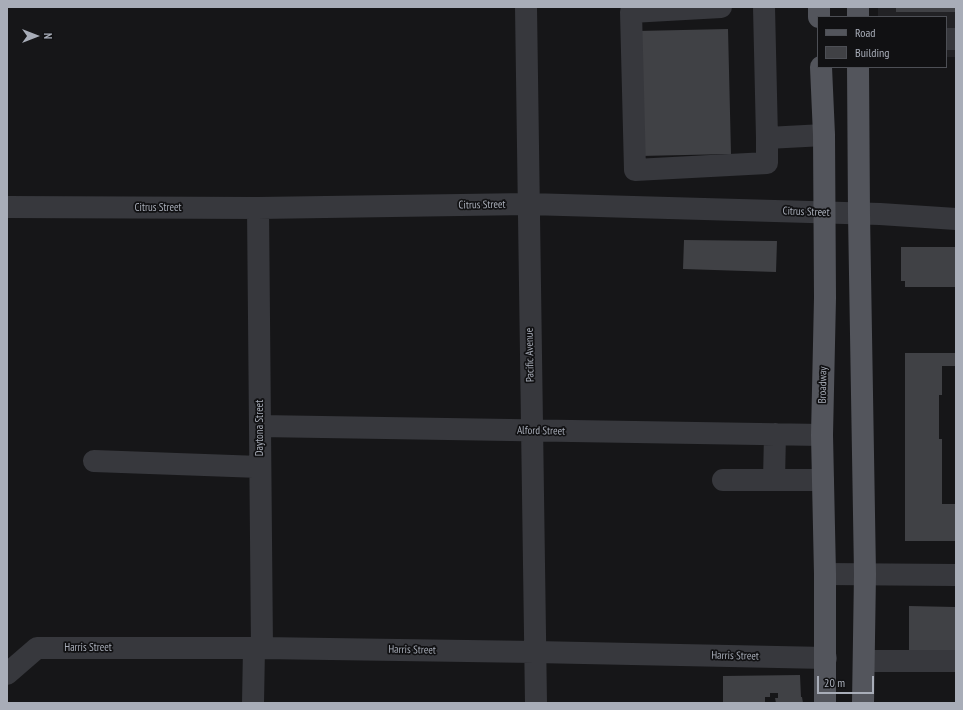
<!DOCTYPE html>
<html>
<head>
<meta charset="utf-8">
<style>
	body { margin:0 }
	#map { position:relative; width:963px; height:710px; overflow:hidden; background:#161618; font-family:"PT Sans Narrow",sans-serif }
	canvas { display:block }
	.frame { position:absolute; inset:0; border:8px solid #a8adb8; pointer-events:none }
	.legend { position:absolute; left:817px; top:16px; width:130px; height:52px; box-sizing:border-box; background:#111113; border:1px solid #4d4f55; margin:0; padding:5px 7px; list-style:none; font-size:12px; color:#a8adb8 }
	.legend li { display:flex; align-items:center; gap:8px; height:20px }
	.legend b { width:20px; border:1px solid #4d4f55 }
	.north { position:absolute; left:16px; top:16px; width:40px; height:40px; -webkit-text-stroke:3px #111113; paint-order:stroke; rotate:90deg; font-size:11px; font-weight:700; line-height:16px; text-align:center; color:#a8adb8 }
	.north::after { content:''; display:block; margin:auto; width:14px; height:18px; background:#a8adb8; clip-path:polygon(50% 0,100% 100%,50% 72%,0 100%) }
	.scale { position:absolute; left:817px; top:676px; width:57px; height:18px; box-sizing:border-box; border:2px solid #a8adb8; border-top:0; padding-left:5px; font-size:12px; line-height:14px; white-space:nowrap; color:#a8adb8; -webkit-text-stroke:3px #111113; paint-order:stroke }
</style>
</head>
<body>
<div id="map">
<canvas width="963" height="710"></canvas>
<div class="frame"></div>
<ul class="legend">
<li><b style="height:5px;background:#53555c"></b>Road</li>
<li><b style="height:11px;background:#404145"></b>Building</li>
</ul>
<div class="north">N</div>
<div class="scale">20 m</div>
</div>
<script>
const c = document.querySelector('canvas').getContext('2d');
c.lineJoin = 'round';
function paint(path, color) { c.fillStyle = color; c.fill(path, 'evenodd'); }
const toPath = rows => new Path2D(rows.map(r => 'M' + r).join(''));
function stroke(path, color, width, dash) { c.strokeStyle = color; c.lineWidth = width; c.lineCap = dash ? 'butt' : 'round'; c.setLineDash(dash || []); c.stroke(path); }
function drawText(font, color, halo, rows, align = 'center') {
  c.font = font + ' "PT Sans Narrow",sans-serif'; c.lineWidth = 3.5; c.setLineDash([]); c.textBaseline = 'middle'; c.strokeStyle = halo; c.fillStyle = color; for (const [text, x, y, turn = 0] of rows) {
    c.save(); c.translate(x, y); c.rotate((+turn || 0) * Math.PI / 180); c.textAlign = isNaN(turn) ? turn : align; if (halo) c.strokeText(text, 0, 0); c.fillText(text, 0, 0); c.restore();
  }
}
const built = toPath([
	[878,7,956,7,956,57,946,57,946,17,878,17]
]);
const building = toPath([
	[896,7,956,7,956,12,896,12],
	[728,29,731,154,640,156,637,31],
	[684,240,777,241,776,272,683,269],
	[901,247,956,247,956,287,905,287,905,281,901,281],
	[905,353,956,353,956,366,942,366,942,395,939,395,939,439,942,439,942,504,956,504,956,541,905,541],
	[909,606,955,607,955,652,909,651],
	[800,675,801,697,802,697,803,703,776,703,775,698,778,698,778,693,770,693,770,697,765,697,765,703,723,703,723,676]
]);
const minor = toPath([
	[526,7,536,703],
	[721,7,631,12,635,170,767,163,767,138],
	[764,7,767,138,824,135],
	[946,39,956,39],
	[7,207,258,208,528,204,880,214,956,219],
	[258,208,262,648],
	[260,426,822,435],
	[94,461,260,467],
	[723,480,823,480],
	[774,480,775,434],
	[825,574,956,575],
	[864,661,956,661],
	[7,674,37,648,262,648,535,652,826,658],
	[253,703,254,648]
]);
const major = toPath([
	[819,7,819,17],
	[858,7,858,17],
	[821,67,824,135,825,298,822,435,825,574,825,703],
	[858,67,859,214,865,574,863,703]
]);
const streetNames = [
	["Citrus Street",482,205,-1],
	["Citrus Street",158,208],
	["Citrus Street",806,212,2],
	["Pacific Avenue",530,355,-91],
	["Broadway",823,385,-89],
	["Daytona Street",260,428,-90],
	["Alford Street",541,431,1],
	["Harris Street",88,648],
	["Harris Street",412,650,1],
	["Harris Street",735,656,1]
];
paint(built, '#222225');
paint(building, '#404145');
stroke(minor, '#37383d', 22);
stroke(major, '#53555c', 22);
drawText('11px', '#a8adb8', '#111113', streetNames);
</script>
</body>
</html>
